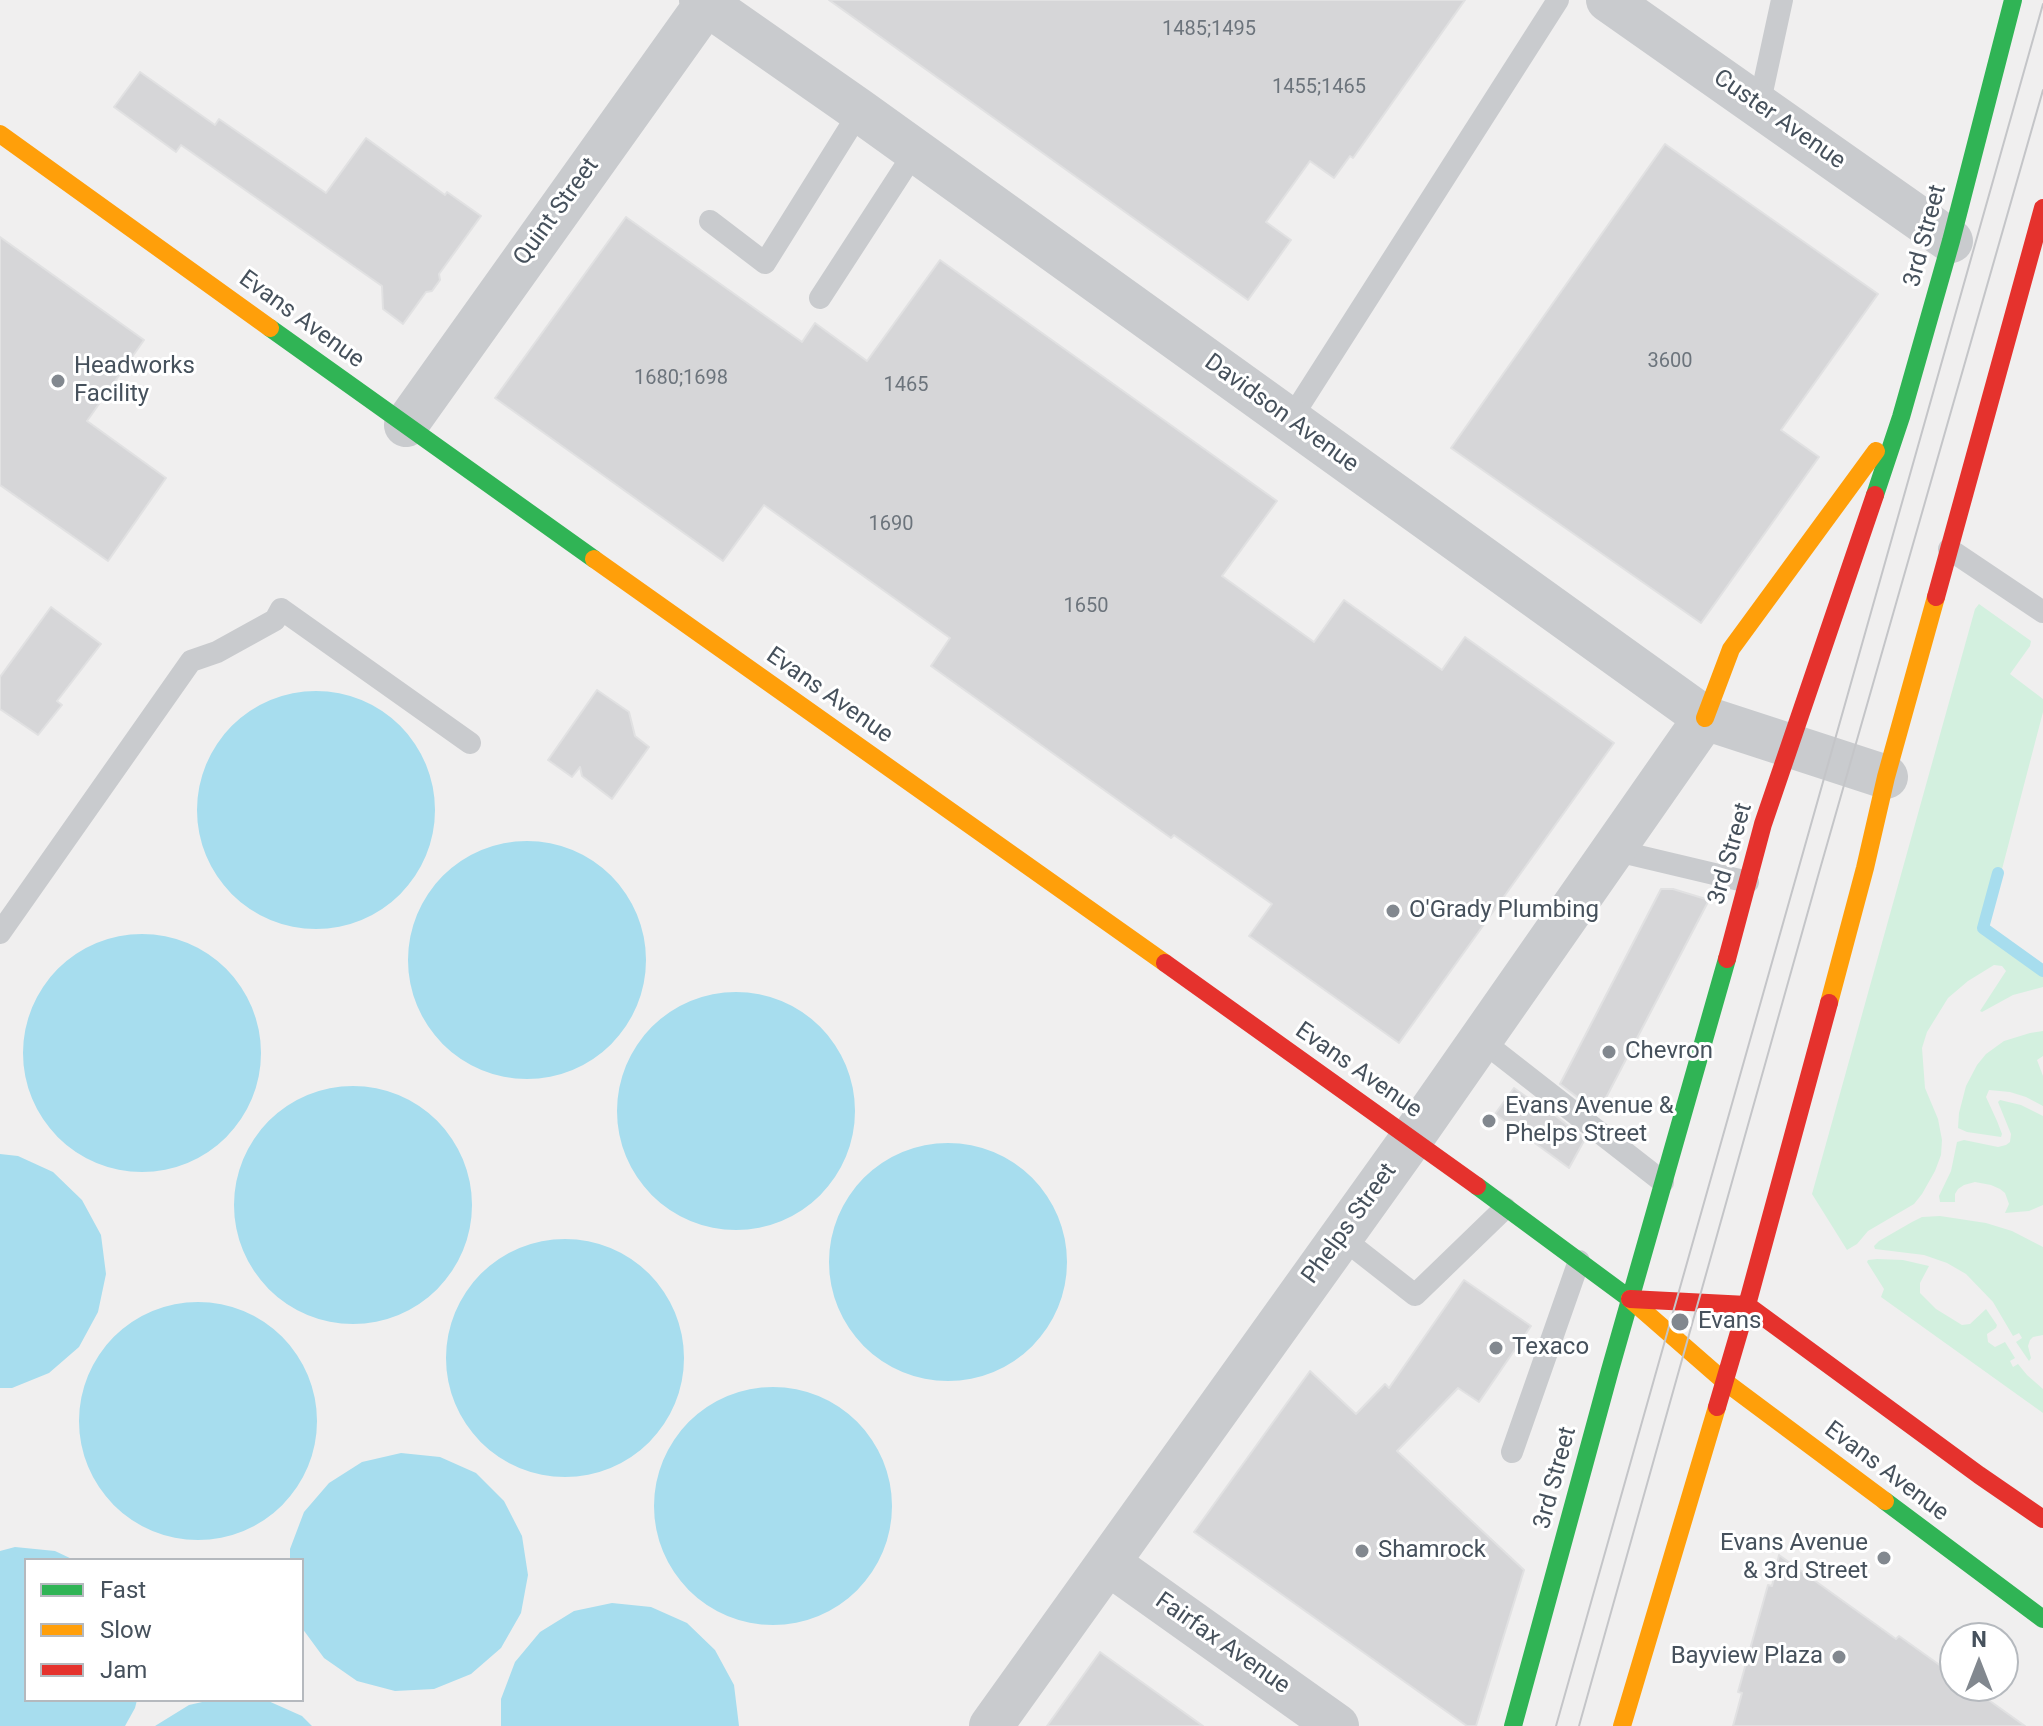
<!DOCTYPE html>
<html>
<head>
<meta charset="utf-8">
<style>
	body { margin:0 }
	#map { position:relative; width:2043px; height:1726px; overflow:hidden; background:#f0efef; font-family:Roboto,sans-serif }
	canvas { display:block }
	.legend { position:absolute; left:24px; top:1558px; width:280px; height:144px; box-sizing:border-box; background:#fff; border:2px solid #b5b9be; margin:0; padding:10px 14px; list-style:none; font-size:24px; color:#46515c }
	.legend li { display:flex; align-items:center; gap:16px; height:40px }
	.legend b { width:40px; border:2px solid #b5b9be }
	.north { position:absolute; left:1939px; top:1622px; width:80px; height:80px; box-sizing:border-box; background:#fff; border:2px solid #b5b9be; border-radius:50%; rotate:0deg; font-size:22px; font-weight:700; line-height:32px; text-align:center; color:#46515c }
	.north::after { content:''; display:block; margin:auto; width:28px; height:36px; background:#82888f; clip-path:polygon(50% 0,100% 100%,50% 72%,0 100%) }
</style>
</head>
<body>
<div id="map">
<canvas width="2043" height="1726"></canvas>
<ul class="legend">
<li><b style="height:10px;background:#30b455"></b>Fast</li>
<li><b style="height:10px;background:#ff9f0a"></b>Slow</li>
<li><b style="height:10px;background:#e5322d"></b>Jam</li>
</ul>
<div class="north">N</div>
</div>
<script>
const c = document.querySelector('canvas').getContext('2d');
c.lineJoin = 'round';
function paint(path, color) { c.fillStyle = color; c.fill(path, 'evenodd'); }
const toPath = rows => new Path2D(rows.map(r => 'M' + r).join(''));
function stroke(path, color, width, dash) { c.strokeStyle = color; c.lineWidth = width; c.lineCap = dash ? 'butt' : 'round'; c.setLineDash(dash || []); c.stroke(path); }
function drawText(font, color, halo, rows, align = 'center') {
  c.font = font + ' Roboto,sans-serif'; c.lineWidth = 6; c.setLineDash([]); c.textBaseline = 'middle'; c.strokeStyle = halo; c.fillStyle = color; for (const [text, x, y, turn = 0] of rows) {
    c.save(); c.translate(x, y); c.rotate((+turn || 0) * Math.PI / 180); c.textAlign = isNaN(turn) ? turn : align; if (halo) c.strokeText(text, 0, 0); c.fillText(text, 0, 0); c.restore();
  }
}
const green = toPath([
	[1979,604,2031,641,2030,646,2010,674,2043,699,2043,712,2001,873,1996,872,1980,930,2043,976,2043,987,2013,995,1982,1012,1980,1011,2006,971,2002,966,1994,965,1968,981,1948,998,1927,1032,1922,1048,1925,1088,1938,1119,1942,1140,1941,1155,1935,1171,1922,1194,1914,1204,1868,1231,1857,1244,1847,1250,1812,1194,1975,609],
	[2043,1031,2043,1056,2037,1060,2043,1076,2043,1106,2026,1097,2010,1092,1989,1090,1986,1097,1997,1121,2002,1134,2001,1137,1967,1132,1958,1128,1959,1113,1966,1086,1977,1065,1986,1054,2004,1041,2030,1033],
	[2000,1100,2021,1105,2043,1116,2043,1205,2029,1211,2005,1213,2009,1204,2005,1193,2000,1189,1991,1185,1975,1182,1964,1185,1958,1189,1955,1194,1955,1202,1940,1202,1939,1196,1951,1171,1957,1142,1964,1140,1998,1147,2006,1145,2010,1142,2011,1134,1998,1102],
	[1940,1216,1986,1223,2012,1231,2043,1247,2043,1335,2033,1337,2030,1340,2028,1346,2031,1358,2029,1361,2016,1342,2022,1338,2019,1333,2013,1336,1993,1302,1966,1274,1947,1263,1924,1255,1875,1249,1874,1246,1879,1241,1912,1222,1922,1217],
	[1877,1259,1903,1260,1929,1266,1920,1283,1920,1293,1936,1309,1962,1325,1970,1324,1986,1309,1997,1325,1996,1328,1987,1334,1988,1342,1995,1347,2005,1342,2015,1358,2010,1361,2013,1367,2018,1364,2027,1375,2043,1389,2043,1413,1881,1297,1884,1289,1867,1262,1868,1260]
]);
const sand = toPath([
	[1995,872,2001,873,1987,927,2043,968,2043,976,1980,930]
]);
const water = toPath([
	'197 810a119 119 0 1 1 238 0a119 119 0 1 1-238 0Z',
	'408 960a119 119 0 1 1 238 0a119 119 0 1 1-238 0Z',
	'23 1053a119 119 0 1 1 238 0a119 119 0 1 1-238 0Z',
	'617 1111a119 119 0 1 1 238 0a119 119 0 1 1-238 0Z',
	'234 1205a119 119 0 1 1 238 0a119 119 0 1 1-238 0Z',
	'829 1262a119 119 0 1 1 238 0a119 119 0 1 1-238 0Z',
	[0,1154,18,1156,53,1172,82,1200,101,1235,106,1274,98,1312,79,1347,49,1373,12,1388,0,1388],
	'446 1358a119 119 0 1 1 238 0a119 119 0 1 1-238 0Z',
	'79 1421a119 119 0 1 1 238 0a119 119 0 1 1-238 0Z',
	'654 1506a119 119 0 1 1 238 0a119 119 0 1 1-238 0Z',
	[401,1453,440,1457,476,1473,504,1501,522,1536,528,1575,521,1613,501,1648,471,1674,434,1689,395,1691,357,1681,324,1658,302,1628,302,1560,290,1560,290,1549,304,1512,329,1483,362,1462],
	[15,1547,55,1551,74,1560,26,1560,26,1700,137,1700,135,1708,125,1726,0,1726,0,1551],
	[612,1603,651,1607,687,1623,715,1650,734,1685,739,1726,501,1726,501,1699,515,1662,540,1632,574,1611],
	[211,1700,266,1700,302,1716,312,1726,155,1726,189,1705]
]);
const stream = toPath([
	[1998,873,1983,928,2043,971]
]);
const building = toPath([
	[829,0,1465,0,1353,158,1350,156,1334,178,1310,161,1266,222,1291,240,1248,300,829,0],
	[140,72,215,125,219,119,326,193,366,138,445,195,447,192,481,216,439,274,440,280,432,291,426,292,403,324,383,309,382,286,181,145,176,152,114,107,140,72],
	[1665,144,1878,294,1781,430,1819,457,1701,623,1451,448,1665,144],
	[626,217,802,342,815,323,867,361,940,260,1277,501,1222,576,1314,642,1344,600,1442,670,1465,637,1614,743,1399,1043,1249,936,1272,904,1174,835,1171,838,931,666,950,638,764,505,723,561,495,398,626,217],
	[0,237,144,340,87,421,166,478,108,561,0,485,0,237],
	[51,607,101,644,57,701,62,705,38,735,0,709,0,677,51,607],
	[597,690,629,712,635,736,649,747,612,799,582,776,580,767,572,777,548,760,597,690],
	[1661,889,1673,889,1709,900,1598,1113,1560,1084,1661,889],
	[1514,1088,1546,1111,1547,1109,1585,1139,1569,1168,1495,1114,1514,1088],
	[1464,1280,1531,1326,1479,1402,1458,1388,1397,1451,1524,1570,1476,1726,1467,1726,1194,1532,1310,1371,1356,1414,1385,1384,1389,1388,1464,1280],
	[1779,1555,1896,1639,1899,1636,1955,1676,1955,1686,1969,1686,2025,1726,1733,1726,1742,1693,1738,1692,1768,1585,1772,1586,1779,1555],
	[1100,1652,1203,1726,1047,1726,1100,1652]
]);
const lane = toPath([
	[1759,106,1782,0],
	[710,221,765,263,860,111],
	[820,298,916,150],
	[1290,420,1558,0],
	[1949,549,2043,612],
	[1613,850,1748,882],
	[0,933,191,661,217,652,275,620,281,609,470,743],
	[1481,1040,1663,1182],
	[1341,1237,1415,1295,1505,1208],
	[1512,1452,1579,1261]
]);
const street = toPath([
	[701,0,860,111,1705,718,1886,777],
	[1608,0,1951,241],
	[406,425,709,0],
	[1108,1563,1337,1726],
	[991,1726,1412,1138,1705,718]
]);
const fast = toPath([
	[270,328,594,559],
	[1875,495,1901,417,1951,241,2013,0],
	[1477,1186,1630,1299],
	[1885,1501,2043,1619],
	[1513,1726,1610,1370,1727,959]
]);
const slow = toPath([
	[0,134,270,328],
	[594,559,1165,963],
	[1705,718,1731,649,1876,451],
	[1829,1003,1865,868,1886,777,1936,597],
	[1630,1299,1724,1381,1885,1501],
	[1622,1726,1717,1407]
]);
const jam = toPath([
	[1936,597,2043,208],
	[1727,959,1763,824,1875,495],
	[1165,963,1477,1186],
	[1630,1299,1747,1305,1979,1475,2043,1519],
	[1717,1407,1747,1305,1829,1003]
]);
const tram = toPath([
	[1556,1726,2043,4],
	[1579,1726,1818,876,2043,90]
]);
const markers = [
	[58,381,8,"#82888f"],
	[1393,911,8,"#82888f"],
	[1609,1052,8,"#82888f"],
	[1489,1121,8,"#82888f"],
	[1680,1322,10,"#82888f"],
	[1496,1348,8,"#82888f"],
	[1362,1551,8,"#82888f"],
	[1884,1558,8,"#82888f"],
	[1839,1657,8,"#82888f"]
];
const numberNames = [
	["1485;1495",1209,30],
	["1455;1465",1319,88],
	["3600",1670,362],
	["1680;1698",681,379],
	["1465",906,386],
	["1690",891,525],
	["1650",1086,607]
];
const streetNames = [
	["Custer Avenue",1779,120,35],
	["Quint Street",557,212,-54],
	["3rd Street",1926,236,-75],
	["Evans Avenue",301,320,36],
	["Davidson Avenue",1281,414,36],
	["Evans Avenue",829,696,35],
	["3rd Street",1731,854,-74],
	["Evans Avenue",1358,1071,35],
	["Phelps Street",1350,1224,-54],
	["Evans Avenue",1886,1472,37],
	["3rd Street",1556,1478,-75],
	["Fairfax Avenue",1222,1644,35]
];
const poiNames = [
	["Headworks",74,367],
	["Facility",74,395],
	["O'Grady Plumbing",1409,911],
	["Chevron",1625,1052],
	["Evans Avenue &",1505,1107],
	["Phelps Street",1505,1135],
	["Evans",1698,1322],
	["Texaco",1512,1348],
	["Evans Avenue",1868,1544,"right"],
	["& 3rd Street",1868,1572,"right"],
	["Shamrock",1378,1551],
	["Bayview Plaza",1823,1657,"right"]
];
paint(green, '#d3f0df');
paint(sand, '#e8e5de');
paint(water, '#a7ddee');
stroke(stream, '#a7ddee', 12);
paint(building, '#d6d6d8');
stroke(building, '#e1e1e2', 2);
stroke(lane, '#c9cbce', 22);
stroke(street, '#c9cbce', 44);
stroke(fast, '#30b455', 18);
stroke(slow, '#ff9f0a', 18);
stroke(jam, '#e5322d', 18);
stroke(tram, '#c4c5c8', 2);
for (const [x, y, r, color] of markers) { const dot = new Path2D(); dot.arc(x, y, r, 0, 2 * Math.PI); c.fillStyle = color; c.fill(dot); stroke(dot, '#fff', 3); }
drawText('20px', '#6c747c', null, numberNames);
drawText('24px', '#46515c', '#fff', streetNames);
drawText('24px', '#46515c', '#fff', poiNames, 'left');
</script>
</body>
</html>
